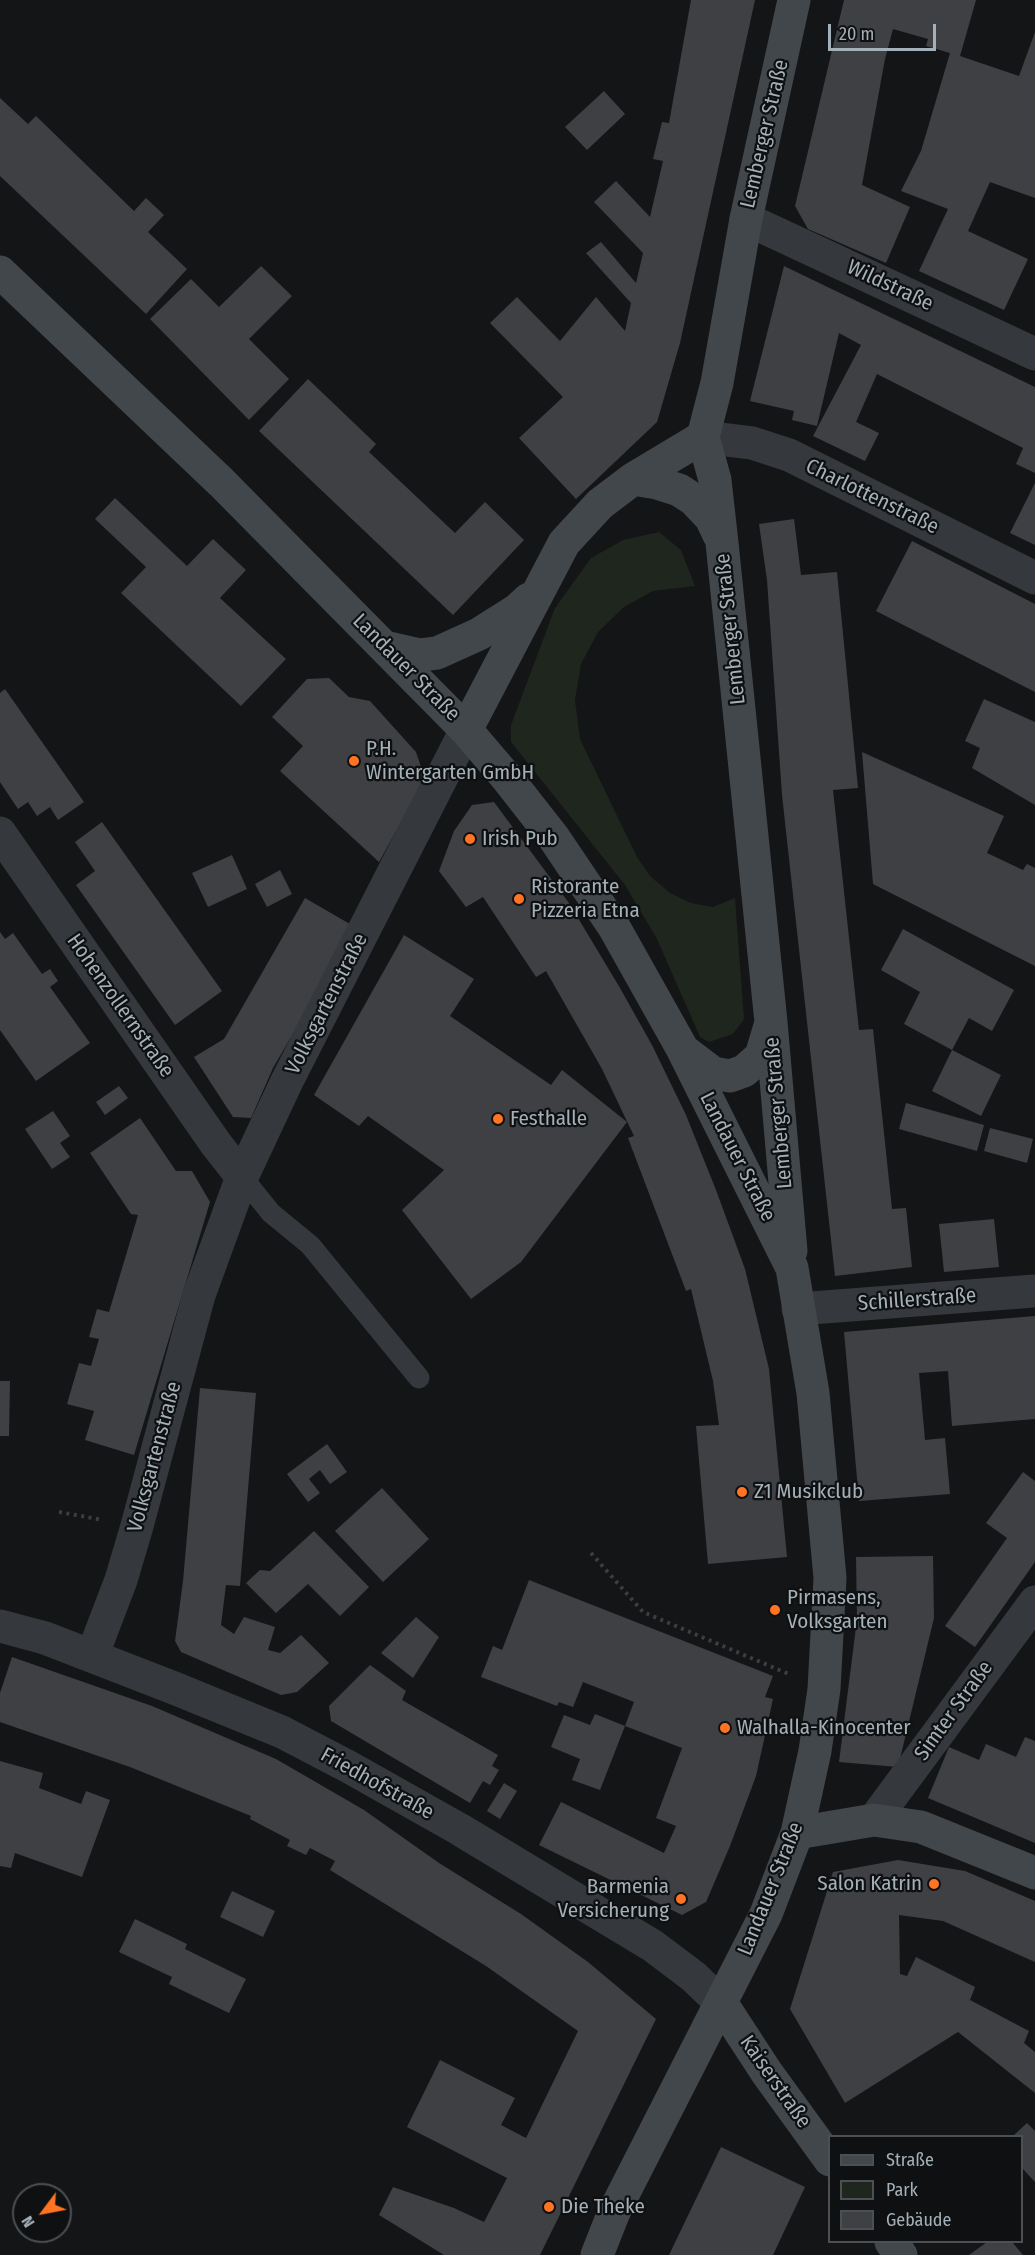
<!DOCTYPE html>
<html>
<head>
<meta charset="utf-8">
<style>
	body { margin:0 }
	#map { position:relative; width:1035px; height:2255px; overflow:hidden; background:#141516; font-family:"Fira Sans Condensed",sans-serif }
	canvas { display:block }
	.legend { position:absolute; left:828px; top:2135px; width:195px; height:108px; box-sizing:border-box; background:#0f1011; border:2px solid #4b5054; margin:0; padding:8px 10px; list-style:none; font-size:18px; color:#a4b0b8 }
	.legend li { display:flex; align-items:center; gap:12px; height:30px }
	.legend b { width:30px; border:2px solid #4b5054 }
	.north { position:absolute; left:12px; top:2183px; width:60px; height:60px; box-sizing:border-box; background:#0f1011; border:2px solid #4b5054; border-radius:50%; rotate:238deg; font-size:16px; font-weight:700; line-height:24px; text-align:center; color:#a4b0b8 }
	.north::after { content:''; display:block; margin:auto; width:21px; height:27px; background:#ff7423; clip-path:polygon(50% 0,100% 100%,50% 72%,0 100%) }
	.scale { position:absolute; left:828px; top:24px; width:108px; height:27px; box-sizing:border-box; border:3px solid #a4b0b8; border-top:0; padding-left:8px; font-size:18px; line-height:21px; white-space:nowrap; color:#a4b0b8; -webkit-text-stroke:4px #0f1011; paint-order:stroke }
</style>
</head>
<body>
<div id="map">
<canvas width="1035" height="2255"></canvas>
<ul class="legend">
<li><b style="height:8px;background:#42474c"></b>Straße</li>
<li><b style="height:16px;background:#1f261e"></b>Park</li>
<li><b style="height:16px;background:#3e4044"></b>Gebäude</li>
</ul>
<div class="north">N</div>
<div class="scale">20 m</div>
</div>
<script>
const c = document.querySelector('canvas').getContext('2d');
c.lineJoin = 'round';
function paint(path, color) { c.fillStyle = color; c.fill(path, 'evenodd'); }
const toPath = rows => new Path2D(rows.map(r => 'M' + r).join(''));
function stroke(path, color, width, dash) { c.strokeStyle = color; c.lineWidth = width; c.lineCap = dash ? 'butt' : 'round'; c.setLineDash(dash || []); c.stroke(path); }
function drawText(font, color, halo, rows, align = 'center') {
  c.font = font + ' "Fira Sans Condensed",sans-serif'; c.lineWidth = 4.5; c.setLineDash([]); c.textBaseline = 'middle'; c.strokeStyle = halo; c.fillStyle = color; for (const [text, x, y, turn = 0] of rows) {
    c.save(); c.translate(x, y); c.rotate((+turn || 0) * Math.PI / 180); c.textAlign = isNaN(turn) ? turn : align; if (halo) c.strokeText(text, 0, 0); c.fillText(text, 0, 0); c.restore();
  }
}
const green = toPath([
	[659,532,681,550,695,586,653,591,624,607,598,632,581,664,575,700,580,739,637,857,650,876,670,893,691,903,713,907,735,898,744,1019,733,1034,709,1042,700,1037,657,939,625,885,511,742,511,725,555,608,591,558,623,540]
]);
const building = toPath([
	[691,0,755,0,680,343,657,422,576,499,519,438,563,397,490,323,517,297,560,341,596,297,625,331,631,303,586,253,601,242,636,283,643,253,594,202,616,181,650,217,663,161,653,159,662,122,669,123],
	[844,0,976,0,960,56,1019,76,1035,32,1035,198,990,182,968,231,1028,259,1004,310,919,271,948,209,901,191,921,151,950,53,926,46,928,39,893,29,885,59,862,185,910,207,886,263,808,229,795,206],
	[604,91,625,114,587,150,565,127],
	[0,98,28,124,36,116,134,211,146,198,164,215,148,232,187,269,146,314,0,176],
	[261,266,292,296,249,339,289,379,249,420,150,319,191,279,219,307],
	[784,266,1035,387,1035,473,1016,464,1023,448,877,374,856,422,879,433,865,461,813,436,861,345,839,333,817,426,792,420,794,411,750,401],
	[308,379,376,444,369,452,455,533,485,502,524,540,453,615,259,431],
	[1035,483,1035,545,1010,533],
	[115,498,187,566,213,539,246,570,220,598,286,659,241,706,121,593,146,567,95,519],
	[794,519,801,575,837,572,858,788,833,790,859,1030,873,1029,892,1209,906,1208,912,1267,835,1276,782,795,767,580,759,524],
	[912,541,1035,604,1035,692,876,611],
	[329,678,349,697,370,701,416,752,425,779,379,862,280,771,303,746,272,717,307,679],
	[5,689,84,802,58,820,50,807,37,816,28,802,18,809,0,782,0,693],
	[984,699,1035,722,1035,805,972,768,980,748,965,741],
	[862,752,1004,816,987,853,1023,870,1027,864,1035,868,1035,966,873,884],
	[494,802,569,903,620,988,652,1045,686,1115,716,1190,745,1269,769,1369,787,1557,708,1564,696,1426,719,1425,713,1381,691,1289,686,1291,628,1138,634,1136,602,1069,546,971,536,977,483,897,466,907,439,871,454,831,472,805],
	[102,822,222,991,175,1025,76,885,95,871,75,842],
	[232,855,247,889,208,907,192,873],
	[280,870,292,894,267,907,255,884],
	[305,898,355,927,273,1068,251,1118,233,1117,194,1057,224,1039],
	[903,929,1014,990,992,1031,969,1018,952,1050,904,1024,920,992,881,970],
	[0,932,5,939,13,933,42,974,50,969,58,981,50,987,90,1043,36,1081,0,1030],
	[404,935,474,979,450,1016,551,1085,562,1070,627,1122,521,1262,471,1299,402,1210,444,1170,368,1116,359,1126,314,1095],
	[952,1050,1001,1075,981,1116,932,1091],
	[119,1086,128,1098,105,1115,96,1102],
	[906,1103,984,1125,977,1151,899,1129],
	[53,1111,70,1136,60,1143,70,1157,52,1169,25,1129],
	[140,1118,176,1171,192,1171,210,1202,134,1455,85,1440,94,1411,67,1404,79,1363,91,1366,99,1339,89,1337,97,1309,109,1312,138,1215,131,1214,90,1153],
	[990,1128,1033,1139,1027,1163,984,1151],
	[994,1219,999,1267,944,1272,939,1224],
	[1035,1316,1035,1419,952,1426,948,1371,919,1373,925,1440,945,1438,950,1494,859,1501,844,1332],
	[0,1381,10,1381,9,1436,0,1436],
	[200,1388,256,1393,240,1586,226,1585,221,1625,234,1634,244,1617,275,1627,268,1650,280,1653,301,1635,329,1663,297,1692,281,1695,181,1652,175,1641,183,1581],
	[327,1444,347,1472,330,1484,320,1470,309,1479,320,1493,308,1502,287,1474],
	[1023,1472,1035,1481,1035,1562,975,1647,945,1626,1007,1538,986,1523],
	[382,1488,429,1539,383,1582,335,1531],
	[314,1531,369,1587,340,1616,308,1584,276,1613,246,1583,260,1570,270,1571],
	[933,1556,934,1618,898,1767,839,1762,857,1619,856,1557],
	[529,1580,773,1676,765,1697,773,1699,756,1776,730,1846,706,1902,682,1915,539,1845,561,1802,664,1853,676,1826,656,1818,682,1748,625,1726,600,1790,572,1780,580,1759,551,1747,564,1715,590,1725,595,1714,625,1726,634,1702,583,1682,573,1707,559,1702,557,1706,481,1677,493,1646,502,1650],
	[416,1617,439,1637,413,1678,381,1653],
	[12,1657,152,1706,276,1759,364,1810,439,1863,521,1914,588,1962,656,2019,540,2255,444,2255,379,2215,393,2187,454,2208,484,2222,507,2178,407,2127,440,2060,515,2098,501,2125,526,2138,578,2031,486,1966,330,1870,335,1861,310,1848,306,1855,287,1846,290,1840,250,1819,251,1816,130,1767,0,1722,0,1693],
	[370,1665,406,1691,402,1700,498,1755,492,1766,499,1770,490,1785,483,1781,470,1803,331,1721,329,1706],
	[1025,1737,1035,1741,1035,1843,928,1798,949,1747,979,1760,986,1744,1016,1757],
	[0,1761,43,1773,39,1788,81,1804,86,1791,110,1800,82,1877,15,1853,11,1868,0,1866],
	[504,1783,517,1791,500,1819,487,1811],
	[898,1860,965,1871,1035,1901,1035,1962,943,1921,899,1915,900,1974,907,1976,916,1957,975,1987,970,2000,1029,2031,1024,2043,1035,2052,1035,2093,958,2032,845,2103,790,2009,833,1872],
	[232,1891,275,1911,263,1937,220,1917],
	[135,1919,187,1944,185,1949,246,1979,229,2013,169,1984,172,1977,119,1952],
	[1027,2123,1035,2131,1035,2182,1022,2168,1022,2136,1013,2136],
	[721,2147,805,2187,773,2255,669,2255],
	[987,2242,1012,2242,1023,2255,969,2255]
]);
const path = toPath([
	[59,1512,103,1520],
	[591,1553,643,1612,791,1675]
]);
const service = toPath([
	[242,1177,271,1213,310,1245,419,1378]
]);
const minor = toPath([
	[746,219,1035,354],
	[703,437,752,443,789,455,1035,578],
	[0,833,216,1144,242,1177],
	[798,1309,1035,1291],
	[92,1656,121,1580,137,1526,199,1295,242,1177,287,1081,466,730],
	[874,1820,1035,1602]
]);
const tertiary = toPath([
	[0,1626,45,1638,174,1688,282,1732,349,1767,459,1829,653,1946,694,1977,722,2004]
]);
const secondary = toPath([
	[0,272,222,483,466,730,507,778,554,838,614,927,683,1050,792,1268,813,1393,830,1578,824,1689,815,1751,797,1833,766,1914,614,2212,597,2255],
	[633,479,657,483,679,490,693,499,711,518,719,535],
	[385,647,420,655,437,653,479,634,517,610,529,599],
	[466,730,564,543,600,504,633,479,703,437],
	[684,1051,713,1073,730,1076,744,1071,761,1056,770,1026],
	[791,1251,771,1022,722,543,715,480,703,437,717,383,746,219,794,0],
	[797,1833,874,1820,921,1827,1035,1873],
	[722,2004,767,2073,830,2160],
	[891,2242,901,2255]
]);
const markers = [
	[354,761,6,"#ff7423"],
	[470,839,6,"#ff7423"],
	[519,899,6,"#ff7423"],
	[498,1119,6,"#ff7423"],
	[742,1492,6,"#ff7423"],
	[775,1610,6,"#ff7423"],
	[725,1728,6,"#ff7423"],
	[934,1884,6,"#ff7423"],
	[681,1899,6,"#ff7423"],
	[549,2207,6,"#ff7423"]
];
const streetNames = [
	["Lemberger Straße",765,134,-77],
	["Wildstraße",890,286,25],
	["Charlottenstraße",872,497,26],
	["Lemberger Straße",731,629,-96],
	["Landauer Straße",406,668,45],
	["Volksgartenstraße",327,1004,-63],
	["Hohenzollernstraße",120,1006,55],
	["Lemberger Straße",779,1113,-95],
	["Landauer Straße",737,1157,63],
	["Schillerstraße",917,1300,-4],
	["Volksgartenstraße",155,1457,-75],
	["Simter Straße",954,1711,-54],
	["Friedhofstraße",377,1784,29],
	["Landauer Straße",771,1889,-68],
	["Kaiserstraße",775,2082,55]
];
const poiNames = [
	["P.H.",366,749],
	["Wintergarten GmbH",366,773],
	["Irish Pub",482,839],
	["Ristorante",531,887],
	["Pizzeria Etna",531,911],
	["Festhalle",510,1119],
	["Z1 Musikclub",754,1492],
	["Pirmasens,",787,1598],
	["Volksgarten",787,1622],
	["Walhalla-Kinocenter",737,1728],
	["Salon Katrin",922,1884,"right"],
	["Barmenia",669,1887,"right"],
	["Versicherung",669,1911,"right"],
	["Die Theke",561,2207]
];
paint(green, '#1f261e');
paint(building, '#3e4044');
stroke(path, '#3a3f43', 4, [3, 4.5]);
stroke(service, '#35383c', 21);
stroke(minor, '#35383c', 33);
stroke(tertiary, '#35383c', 33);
stroke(secondary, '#42474c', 33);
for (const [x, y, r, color] of markers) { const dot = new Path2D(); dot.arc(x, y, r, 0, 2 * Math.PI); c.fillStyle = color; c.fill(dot); stroke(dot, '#0f1011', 2); }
drawText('21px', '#a4b0b8', '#0f1011', streetNames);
drawText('21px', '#a4b0b8', '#0f1011', poiNames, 'left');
</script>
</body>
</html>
